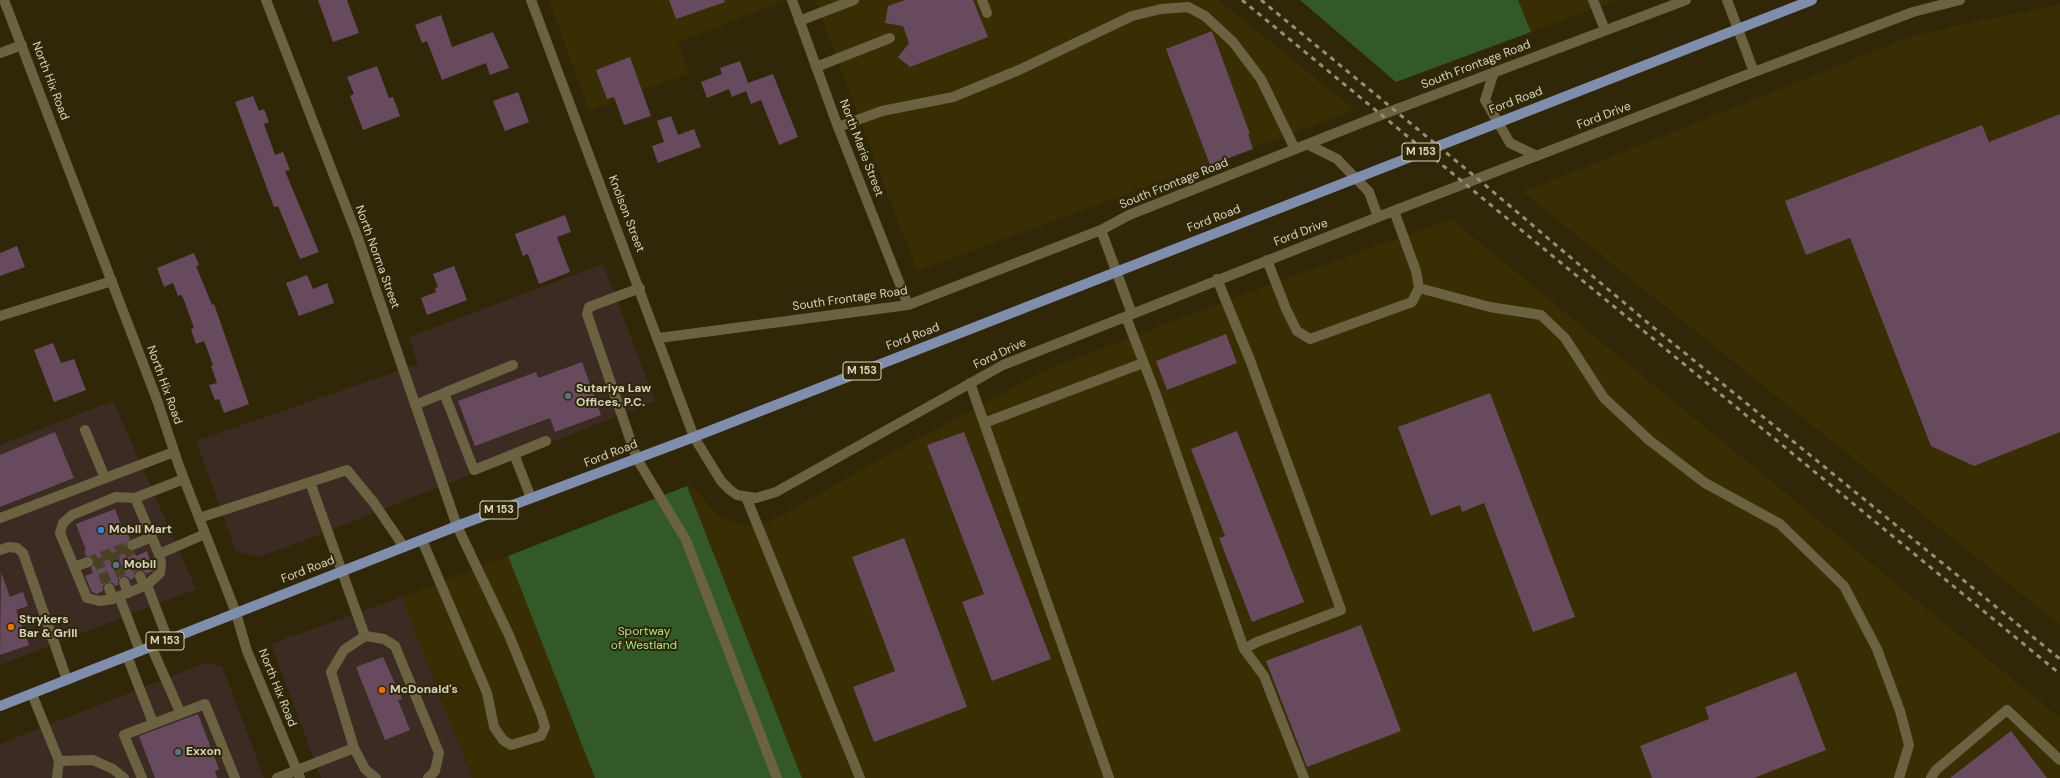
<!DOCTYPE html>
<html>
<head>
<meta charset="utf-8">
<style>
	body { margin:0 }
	canvas { display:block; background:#2f2707 }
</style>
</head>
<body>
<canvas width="2060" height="778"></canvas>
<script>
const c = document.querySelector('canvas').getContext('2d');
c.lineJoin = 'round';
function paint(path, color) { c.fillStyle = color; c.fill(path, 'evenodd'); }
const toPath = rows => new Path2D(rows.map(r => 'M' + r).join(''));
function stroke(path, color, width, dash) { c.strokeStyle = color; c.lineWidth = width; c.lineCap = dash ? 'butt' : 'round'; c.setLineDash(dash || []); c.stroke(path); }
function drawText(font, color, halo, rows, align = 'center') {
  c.font = font + ' "DM Sans",sans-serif'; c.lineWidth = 4; c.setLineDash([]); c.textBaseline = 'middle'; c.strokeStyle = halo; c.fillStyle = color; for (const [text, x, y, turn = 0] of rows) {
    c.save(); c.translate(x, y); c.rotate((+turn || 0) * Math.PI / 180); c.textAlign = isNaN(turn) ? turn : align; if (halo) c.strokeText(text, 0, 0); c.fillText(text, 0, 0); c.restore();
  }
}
const commercial = toPath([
	[603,264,655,401,308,539,258,557,236,551,196,441,418,364,409,337],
	[113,401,196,589,0,665,0,445],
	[402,597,472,778,321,778,271,644],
	[205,663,222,666,264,778,0,778,0,744]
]);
const built = toPath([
	[549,0,787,0,678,42,689,73,589,111],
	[815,0,1218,0,1355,110,917,271],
	[1518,0,1618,0,1531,32],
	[2060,4,2060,625,1523,192,1914,35],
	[1451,219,2060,718,2060,778,802,778,687,486,697,490,717,516,738,525,769,522,890,454,1046,370,1249,292],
	[508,556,595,778,472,778,402,597]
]);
const green = toPath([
	[1300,0,1518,0,1531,32,1396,82],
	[687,486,802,778,595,778,508,556]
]);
const building = toPath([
	[318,0,347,0,359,33,333,42],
	[669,0,724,0,725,2,676,19],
	[905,0,973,0,988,37,910,67,898,57,909,43,903,26,885,23,888,6],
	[441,15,452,47,493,32,509,68,490,75,486,63,442,80,427,41,422,43,415,25],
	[1212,31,1250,134,1248,134,1253,149,1210,165,1166,49],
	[630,57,651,116,624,125,614,97,607,99,596,70],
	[740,61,748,83,773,74,798,137,779,145,761,100,751,104,746,91,732,97,729,89,707,98,701,82,722,74,720,68],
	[377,66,389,98,393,97,400,116,363,130,350,96,354,94,347,77],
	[518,92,529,122,505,131,493,101],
	[253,96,259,111,264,109,269,122,264,124,275,155,283,152,290,170,285,171,319,252,300,259,278,206,274,207,235,102],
	[2060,114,2060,432,1974,466,1931,446,1850,238,1806,255,1785,201,1982,125,1989,142],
	[671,116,678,135,694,129,701,147,658,163,652,146,664,142,657,121],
	[565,215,571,232,557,237,570,272,539,284,528,254,523,256,515,234],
	[17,246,25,267,0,276,0,253],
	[194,253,199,265,196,266,212,305,214,304,249,404,224,413,219,399,215,400,209,385,217,383,211,366,213,365,204,341,196,344,191,329,194,328,184,300,181,295,178,296,173,283,164,287,157,268],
	[454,266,467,300,427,315,421,298,436,292,435,288,438,287,433,274],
	[307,275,313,289,327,283,334,303,299,316,286,283],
	[1226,334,1237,363,1167,390,1156,361],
	[53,343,61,363,74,359,86,390,54,402,34,350],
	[582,362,601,415,555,432,550,418,475,446,458,401,536,372,538,378],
	[1490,393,1575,617,1533,632,1484,503,1462,512,1460,505,1431,516,1398,427],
	[1237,431,1304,602,1252,622,1219,538,1225,536,1191,449],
	[55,432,74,478,0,507,0,455],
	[964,432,1051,659,992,681,962,602,984,594,927,445],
	[115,509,125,535,128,534,130,539,126,544,126,548,131,551,134,551,136,556,147,551,154,570,146,574,144,571,138,570,135,572,134,578,130,580,128,577,122,576,118,580,118,585,115,586,113,583,107,582,103,586,103,591,97,594,92,592,85,576,93,573,91,568,94,560,92,557,86,556,84,551,86,550,76,524],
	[904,538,967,707,874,742,853,687,895,671,852,557],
	[1,572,10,597,23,592,28,606,16,610,29,645,0,655],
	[1361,625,1401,731,1307,767,1266,661],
	[383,657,402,699,398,700,410,730,385,740,356,667],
	[1796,672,1826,750,1754,778,1652,778,1640,746,1709,719,1705,707],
	[198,714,219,769,215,771,217,778,155,778,139,736],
	[2011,731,2047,778,1950,778]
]);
const minorTunnel = toPath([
	[127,547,140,576],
	[112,553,124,582],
	[97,559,109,588],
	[88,562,132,545]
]);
const minor = toPath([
	[4,0,157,400,179,466,236,613,247,651,300,778],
	[266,0,358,238,457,526,509,635,541,714,545,727,541,736,511,745,503,740,494,727,487,693,422,540],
	[531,0,694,437,721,481,730,490,737,495,756,498,776,492,1003,365,1378,217,1754,72,1913,12,1960,0],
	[792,0,838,127,908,305],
	[982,0,987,13],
	[1593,0,1605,30],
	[1727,0,1754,72],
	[799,21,854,0],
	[0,53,22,45],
	[816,67,890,38],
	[1494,72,1485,100,1510,143,1537,156],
	[838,127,882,111,953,97,1019,70,1132,16,1161,9,1188,7,1205,16,1233,42,1261,79,1295,149],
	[1307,144,1337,159,1369,192,1378,217],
	[1101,230,1132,314],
	[1267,260,1286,309,1297,331,1310,339,1412,302,1419,288,1416,271,1394,211],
	[1217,279,1250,360,1341,610,1257,642,1244,649],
	[640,288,589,307,587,314,637,459,686,540,777,778],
	[1419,288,1490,307,1541,315,1565,338,1604,398,1649,440,1705,483,1780,524,1844,586,1877,649,1900,711,1909,745,1899,778],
	[0,316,112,281],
	[1126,317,1155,392,1244,649,1264,676,1304,778],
	[659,338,908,305,1101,230,1129,215,1381,115,1686,0],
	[970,383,1109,778],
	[444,393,513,365],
	[415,405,444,393,474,470,514,454,531,498],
	[984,423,1143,363],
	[85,430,105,478],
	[514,454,546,441],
	[184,479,135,498,159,554,205,534],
	[310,482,347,470,374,503,404,547],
	[746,497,860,778],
	[135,498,116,497,72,515,63,523,60,533,87,598,100,601,113,599,147,585],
	[0,518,174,452],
	[199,518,310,482,365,636],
	[132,545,152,537],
	[0,550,9,547,17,548,23,553,67,680],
	[159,554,161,562,160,573,147,585,168,640],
	[74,567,88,562],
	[140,576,144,586],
	[124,582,128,593],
	[109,588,113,599],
	[119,596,140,651],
	[151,646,180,712],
	[127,656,153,723],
	[32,694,59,761,57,778],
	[354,748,331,672,344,650,365,636,384,639,395,646,439,753,435,771,428,778],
	[59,761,93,760,113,769,124,778],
	[142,778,124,735,205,704,235,778],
	[277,778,354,748,365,769,376,778],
	[1931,778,1936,770,2007,710,2060,760]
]);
const major = toPath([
	[0,706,457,526,694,437,1812,0]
]);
const rail = toPath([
	[1242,0,2060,674],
	[1261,0,1478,179,1648,323,2060,659]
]);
const markers = [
	[568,396,4,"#5c6f8a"],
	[101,530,4,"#3f7fe0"],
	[116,565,4,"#5c6f8a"],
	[11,627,4,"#e8710a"],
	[382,690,4,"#e8710a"],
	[178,752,4,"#5c6f8a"]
];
const shields = [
	[1421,152,38],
	[862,371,38],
	[499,510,38],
	[165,641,38]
];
const shieldNames = [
	["M 153",1421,152],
	["M 153",862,371],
	["M 153",499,510],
	["M 153",165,641]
];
const streetNames = [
	["South Frontage Road",1476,65,-21],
	["North Hix Road",50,81,69],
	["Ford Road",1516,101,-21],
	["Ford Drive",1604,116,-21],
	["North Marie Street",861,148,69],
	["South Frontage Road",1174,184,-22],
	["Knolson Street",626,214,69],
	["Ford Road",1214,219,-21],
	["Ford Drive",1301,233,-21],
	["North Norma Street",377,257,70],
	["South Frontage Road",850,299,-8],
	["Ford Road",913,337,-21],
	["Ford Drive",1000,354,-25],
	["North Hix Road",164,385,70],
	["Ford Road",611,454,-21],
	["Ford Road",308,570,-21],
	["North Hix Road",277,688,68]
];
const poiNames = [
	["Sutariya Law",576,389],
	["Offices, P.C.",576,403],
	["Mobil Mart",109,530],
	["Mobil",124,565],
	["Strykers",19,620],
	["Bar & Grill",19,634],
	["McDonald's",390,690],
	["Exxon",186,752]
];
const parkNames = [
	["Sportway",644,632],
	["of Westland",644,646]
];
paint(commercial, '#3c2b22');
paint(built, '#382d03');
paint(green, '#345928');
paint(building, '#674a5d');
stroke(minorTunnel, '#484123', 10, [10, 5]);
stroke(minor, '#6b6241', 10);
stroke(major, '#808dac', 10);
stroke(rail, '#948e77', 3, [5, 5]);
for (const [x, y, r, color] of markers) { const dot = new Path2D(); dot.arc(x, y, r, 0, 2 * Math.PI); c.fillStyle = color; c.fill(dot); stroke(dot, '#2f2707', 1.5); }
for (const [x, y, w] of shields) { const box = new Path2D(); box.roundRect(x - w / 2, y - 9, w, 18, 3); c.fillStyle = '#2f2707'; c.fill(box); stroke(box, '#d6d2c0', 1); }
drawText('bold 11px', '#d6d2c0', null, shieldNames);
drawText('12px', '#d6d2c0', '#2f2707', streetNames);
drawText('bold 12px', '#d6d2c0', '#2f2707', poiNames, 'left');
drawText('12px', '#a3e78e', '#2f2707', parkNames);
</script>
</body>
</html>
